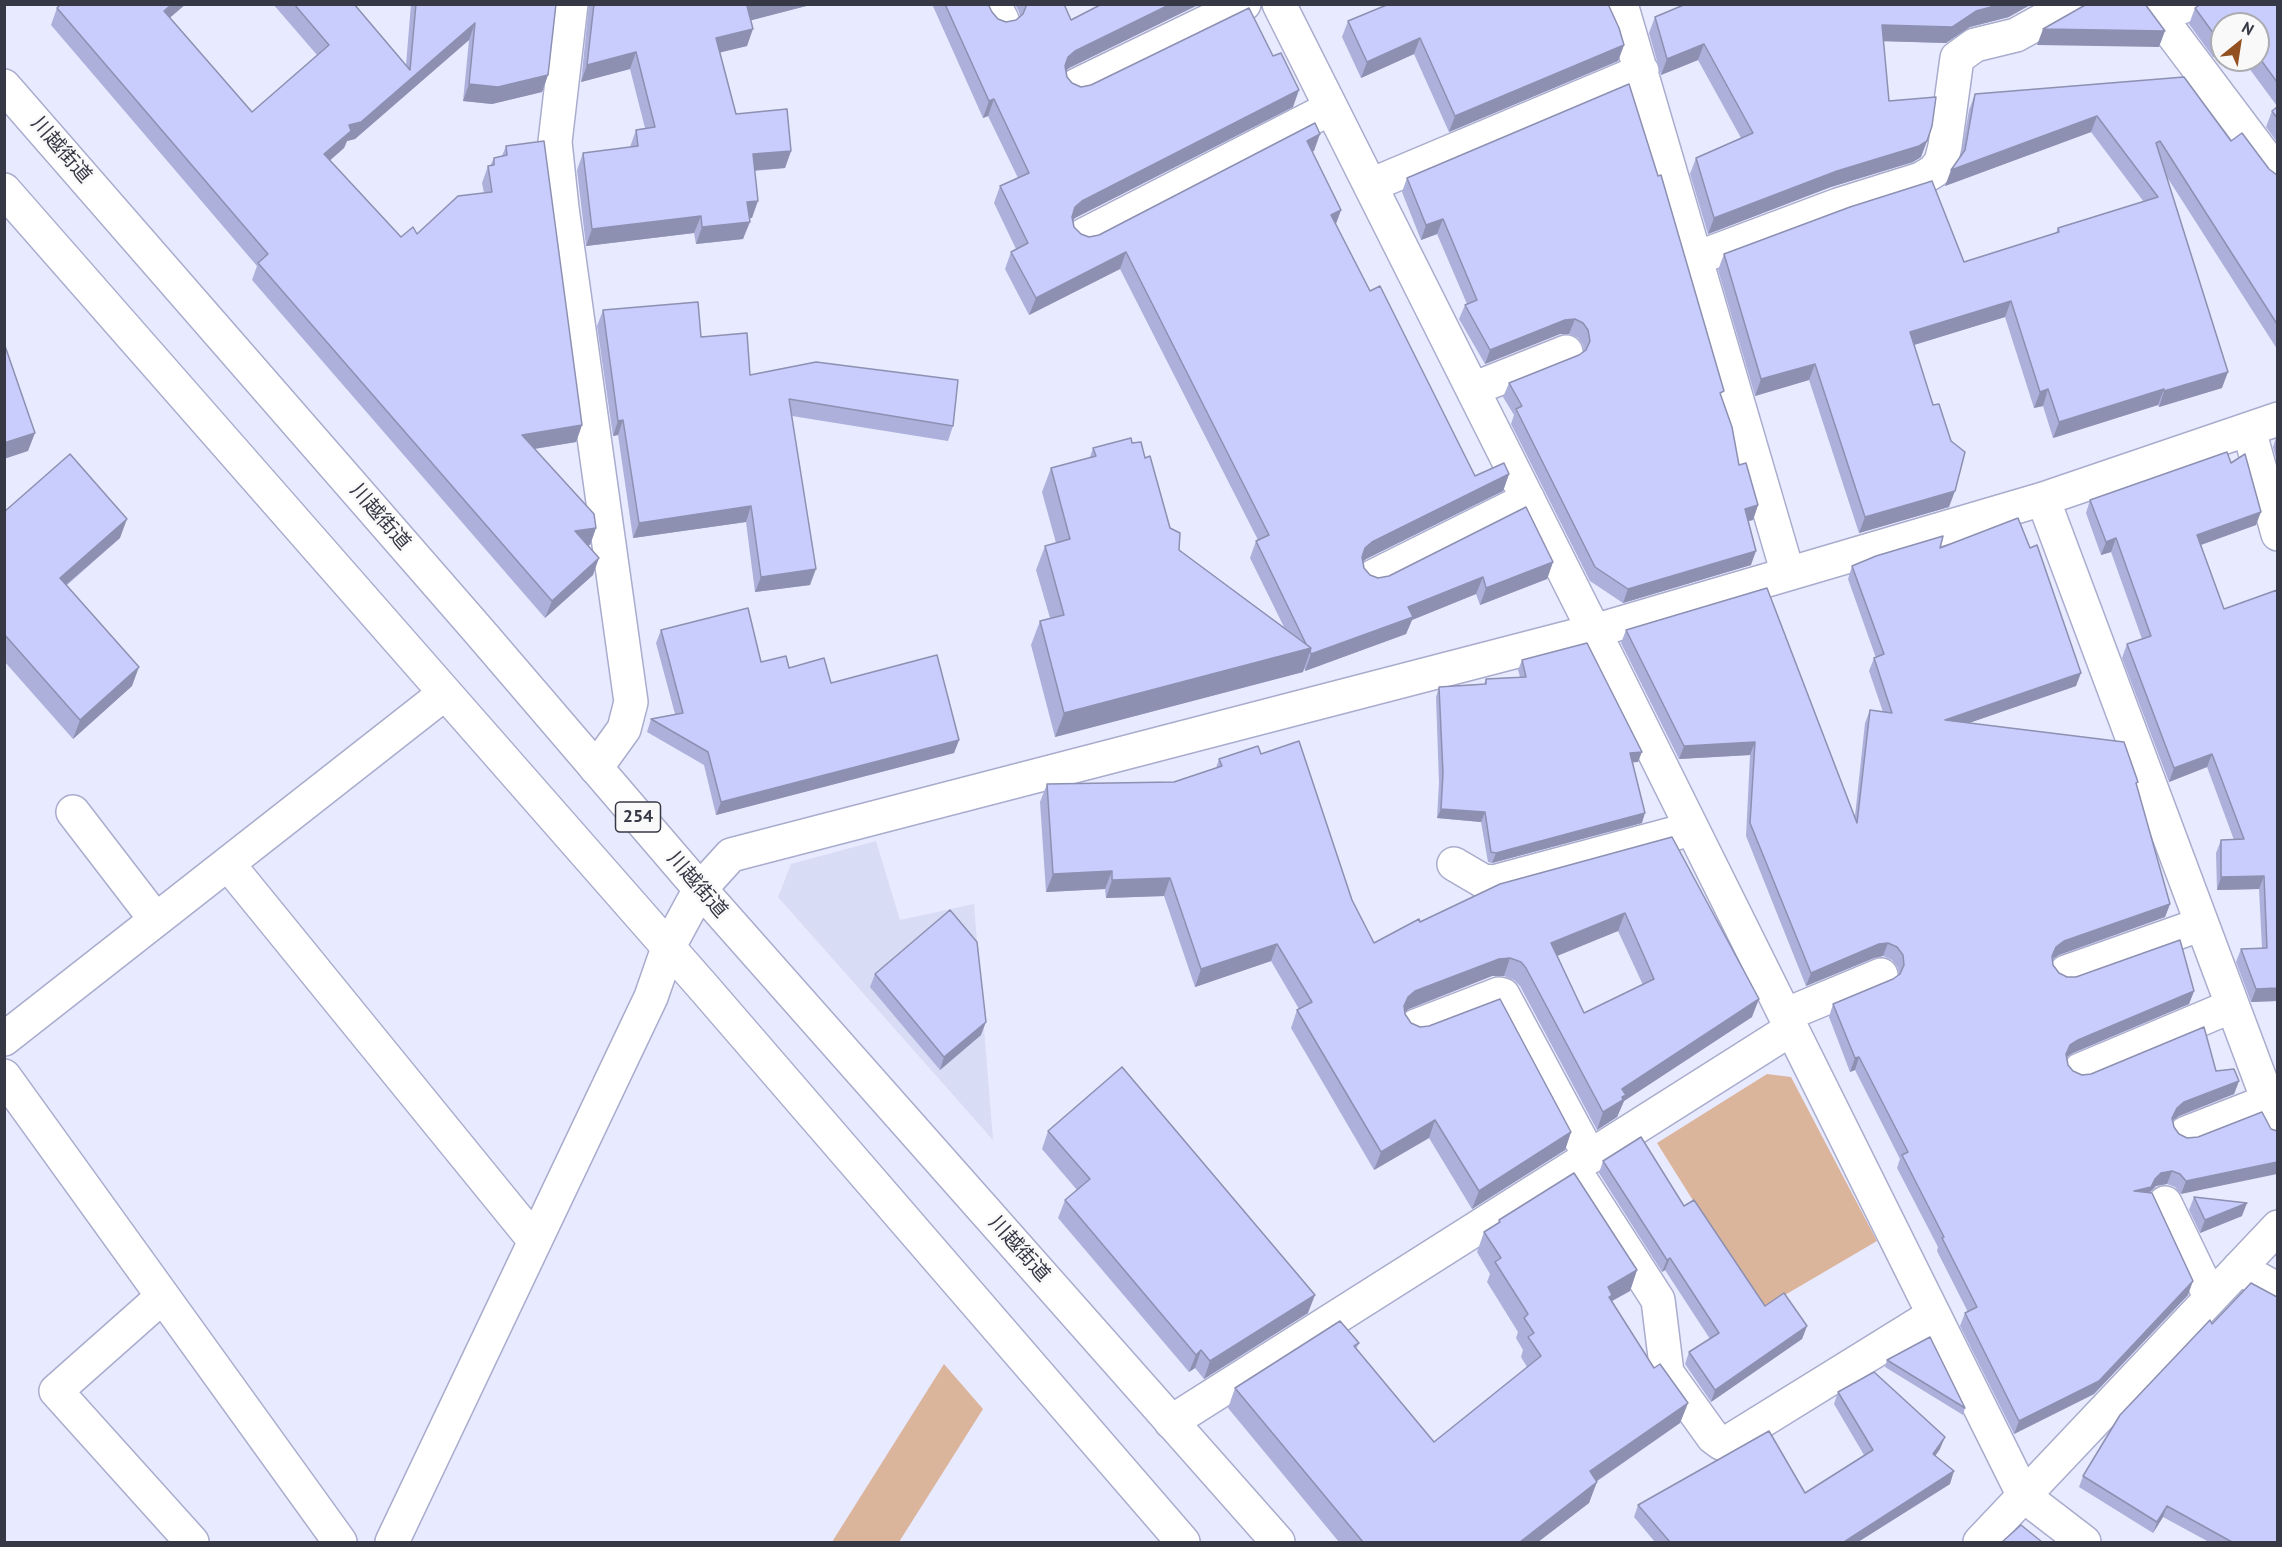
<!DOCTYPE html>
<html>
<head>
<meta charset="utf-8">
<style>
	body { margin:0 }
	#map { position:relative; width:2282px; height:1547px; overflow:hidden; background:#e8eaff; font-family:"PT Sans",sans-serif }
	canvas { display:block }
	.frame { position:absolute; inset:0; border:6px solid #373845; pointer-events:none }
	.north { position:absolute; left:2210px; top:12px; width:60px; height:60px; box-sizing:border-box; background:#f9f9f9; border:2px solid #abacb1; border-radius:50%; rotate:30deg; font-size:16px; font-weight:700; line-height:24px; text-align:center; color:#373845 }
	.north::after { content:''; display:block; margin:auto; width:21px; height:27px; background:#935020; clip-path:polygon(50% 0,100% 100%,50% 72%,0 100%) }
</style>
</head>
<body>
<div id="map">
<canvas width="2282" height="1547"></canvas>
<div class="frame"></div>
<div class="north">N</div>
</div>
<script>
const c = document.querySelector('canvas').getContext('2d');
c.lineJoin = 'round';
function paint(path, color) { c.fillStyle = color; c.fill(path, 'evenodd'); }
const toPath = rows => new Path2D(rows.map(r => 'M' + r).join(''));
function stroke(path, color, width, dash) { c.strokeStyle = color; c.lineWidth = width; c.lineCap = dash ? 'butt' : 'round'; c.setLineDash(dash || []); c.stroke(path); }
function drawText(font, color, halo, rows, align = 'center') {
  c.font = font + ' "PT Sans","Noto Sans JP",sans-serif'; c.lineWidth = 5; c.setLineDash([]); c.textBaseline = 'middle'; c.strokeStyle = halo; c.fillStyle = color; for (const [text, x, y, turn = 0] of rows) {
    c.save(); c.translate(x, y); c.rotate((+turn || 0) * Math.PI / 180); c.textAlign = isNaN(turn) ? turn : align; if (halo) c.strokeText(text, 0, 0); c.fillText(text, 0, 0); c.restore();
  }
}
const built = toPath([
	[876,841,900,920,974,904,993,1140,778,897,791,864]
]);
const green = toPath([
	[1767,1074,1791,1077,1877,1241,1761,1309,1657,1143],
	[944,1364,983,1409,899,1542,832,1542]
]);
const minor = toPath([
	[571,4,555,142,562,208,631,702,624,729,596,768],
	[994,4,1002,20],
	[1279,4,1594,631,2024,1496,2084,1542],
	[1621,4,1788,574],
	[2150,4,2278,174],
	[2158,16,2189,4],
	[1077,85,1244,4],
	[1371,185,1642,71],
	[1084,235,1331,108],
	[1697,258,1838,205,1921,179,1934,171,1941,162,1945,146,1957,58,1975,45,2016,35,2072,4],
	[1473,389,1566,352],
	[2249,430,2278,534],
	[2043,499,2278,1127],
	[1374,576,1528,499],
	[73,812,156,920],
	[228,864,535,1241],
	[1454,864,1483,881,1494,882,1691,829],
	[2066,972,2202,924],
	[1785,1015,1881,975],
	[1416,1026,1499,994,1503,995,1590,1157],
	[4,1039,444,694],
	[2080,1070,2232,1006],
	[4,1076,340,1542],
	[2186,1133,2268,1101],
	[1573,1168,1658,1300,1667,1373,1713,1437,1721,1443,1728,1442,1933,1315],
	[2165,1203,2205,1286,2212,1296],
	[2239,1268,2278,1290],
	[162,1297,56,1391,192,1542],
	[1171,1422,1791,1029],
	[392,1542,651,997,668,948,700,889,731,855,1594,631,2043,499,2278,419],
	[1980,1542,2278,1227]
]);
const highway = toPath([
	[4,86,478,630,700,889,1278,1542],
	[4,190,705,989,1183,1542]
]);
const wall = toPath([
	[273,4,354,4,406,65,411,4,556,4,548,75,542,92,492,104,463,101,469,40,355,139,347,141,344,148,330,160,401,237,417,234,484,193,482,183,488,166,490,166,494,158,502,156,506,146,582,425,576,442,534,449,596,528,590,545,588,545,593,575,545,618,252,280,257,266,51,25,57,8,170,18,252,112,317,55],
	[589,4,814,4,751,20,747,46,720,52,736,114,791,151,785,168,754,171,752,218,749,218,743,239,696,244,694,233,586,246,577,170,583,153,630,147,636,130,645,128,630,69,581,82],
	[932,4,988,4,992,12,998,19,1006,22,1016,20,1020,17,1019,12,1015,4,1064,4,1071,20,1102,4,1200,4,1069,68,1066,71,1067,77,1072,83,1081,87,1293,107,1075,218,1073,221,1074,227,1081,234,1089,237,1099,235,1314,151,1312,152,1341,210,1336,224,1370,291,1475,476,1509,474,1503,491,1366,559,1363,562,1364,568,1370,575,1378,578,1553,562,1547,579,1480,605,1476,594,1412,620,1406,634,1305,671,1304,668,1303,672,1055,737,1031,645,1040,621,1050,618,1036,570,1045,546,1056,543,1042,492,1051,468,1090,457,1093,448,1132,443,1145,458,1170,528,1179,550,1284,627,1250,558,1256,541,1258,540,1120,269,1029,315,1005,269,1011,252,1016,249,994,203,1000,186,1018,178,988,116,983,118],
	[2277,4,2277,106,2243,60,2258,60,2258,24,2222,24,2222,51,2213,57,2189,24,2195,8],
	[1655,17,2009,17,1970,27,1946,43,1883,41,1889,101,1932,126,1921,157,1913,162,1831,187,1708,234,1690,174,1696,158,1741,138,1698,60,1661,75,1649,33],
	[1348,21,1624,45,1618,61,1449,132,1414,54,1361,78,1342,37],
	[2184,77,2231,141,2277,175,2277,349,2167,177,2222,388,2159,407,2158,405,2053,438,2043,406,2034,408,2005,317,1914,345,1949,507,1859,533,1809,380,1755,396,1718,270,1724,254,1964,262,2056,233,2058,228,2144,202,2091,132,1945,186,1961,156,1969,110,1975,94],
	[2277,107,2277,142,2266,127,2272,111],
	[1407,178,1722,398,1739,465,1758,505,1753,520,1748,521,1751,565,1623,603,1590,581,1511,424,1514,415,1503,397,1509,383,1579,355,1584,351,1583,345,1578,338,1569,334,1560,334,1485,364,1459,319,1465,305,1467,304,1437,234,1421,240,1402,192],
	[603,310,701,337,750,375,953,426,948,441,792,416,810,585,755,592,746,522,633,538,618,435,613,436,597,326],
	[2277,435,2277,462,2273,447],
	[2090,500,2256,525,2201,545,2224,609,2277,590,2277,1001,2251,1002,2236,962,2241,949,2262,948,2259,889,2217,890,2216,853,2221,840,2234,840,2207,767,2169,782,2122,658,2127,644,2142,639,2111,552,2101,555,2086,513],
	[4,512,120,538,67,585,132,686,73,739,4,661],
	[1940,548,2076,686,1969,723,2137,786,2170,904,2165,917,2059,955,2053,959,2053,965,2059,973,2067,977,2194,991,2189,1004,2073,1053,2067,1057,2068,1065,2073,1071,2082,1075,2216,1071,2239,1081,2234,1094,2179,1116,2173,1120,2174,1127,2179,1134,2187,1138,2198,1137,2262,1112,2181,1194,2175,1187,2167,1184,2156,1186,2150,1192,2188,1295,2094,1394,2014,1434,1960,1326,1965,1313,1968,1312,1937,1251,1938,1247,1897,1168,1900,1159,1855,1070,1850,1072,1829,1017,1833,1004,1893,979,1899,975,1898,968,1892,960,1883,956,1874,958,1806,986,1746,836,1750,755,1679,759,1621,643,1626,630,1855,816,1865,723,1870,710,1883,712,1869,671,1874,658,1876,658,1848,579,1852,566],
	[661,630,761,662,789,668,831,683,959,740,954,753,716,815,704,765,647,732,651,719,675,714,656,643],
	[1522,660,1638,762,1633,762,1642,823,1492,863,1488,862,1481,822,1437,818,1439,783,1436,697,1439,687,1484,684,1486,679,1520,677,1518,670],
	[1261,754,1352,900,1374,943,1420,922,1672,837,1752,1017,1624,1101,1617,1117,1597,1130,1520,986,1514,980,1504,976,1492,976,1409,1009,1405,1012,1405,1014,1411,1023,1571,1132,1565,1150,1472,1209,1429,1138,1374,1170,1291,1028,1297,1010,1299,1009,1271,961,1195,987,1164,896,1106,898,1105,889,1046,892,1040,802,1047,784,1174,782,1216,768,1219,759],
	[1618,931,1643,985,1584,1013,1557,955],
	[875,974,981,1035,940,1070,870,987],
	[1048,1131,1308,1313,1204,1379,1195,1368,1189,1372,1058,1218,1065,1200,1077,1190,1042,1149],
	[1603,1161,1684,1206,1765,1306,1807,1326,1802,1339,1711,1402,1685,1364,1689,1352,1710,1339,1665,1270,1662,1272,1599,1173],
	[2194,1197,2242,1216,2200,1233,2189,1210],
	[1499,1220,1637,1270,1630,1291,1612,1301,1654,1368,1688,1403,1680,1423,1596,1482,1589,1503,1538,1542,1339,1542,1228,1408,1235,1388,1359,1343,1356,1349,1434,1442,1527,1367,1521,1357,1523,1350,1516,1338,1518,1332,1487,1282,1490,1274,1477,1252,1484,1232,1498,1223],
	[1887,1360,1965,1408,1963,1415,1885,1367],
	[1838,1392,1940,1449,1935,1456,1950,1484,1858,1542,1655,1542,1634,1517,1638,1505,1805,1493,1864,1455,1834,1404],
	[2083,1476,2277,1542,2209,1542,2163,1517,2153,1533,2079,1487]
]);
const shadedWall = toPath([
	[172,4,186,4,158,28,164,11],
	[752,4,814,4,741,23,747,6],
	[1171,4,1200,4,1069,68,1062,74,1068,57,1075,51],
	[2002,4,2032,4,2009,17,1970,27,1946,43,1876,41,1882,25,1976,11],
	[475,23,469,40,355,139,347,141,344,148,318,171,324,154,349,125],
	[753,29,747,46,710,55,716,38],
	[2043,29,2165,31,2159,47,2037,45],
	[1420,38,1414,54,1361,78,1367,62],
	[2222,39,2222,51,2213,57,2219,41],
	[1704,44,1698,60,1661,75,1667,59],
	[1624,45,1618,61,1449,132,1455,116],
	[636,52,630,69,581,82,587,65],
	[548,75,542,92,492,104,463,101,469,84],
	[1299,90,1293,107,1075,218,1069,224,1075,207,1082,201],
	[994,99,988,116,983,118,989,101],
	[2097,116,2091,132,1945,186,1951,170],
	[1320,134,1314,151,1300,158,1307,141],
	[1927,141,1921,157,1913,162,1831,187,1708,234,1714,218,1837,171],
	[791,151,785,168,746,171,753,154],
	[758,201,752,218,741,219,747,202],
	[1341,210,1335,226,1331,215],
	[701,216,694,233,586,246,592,229],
	[1443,219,1437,234,1421,240,1426,225],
	[750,222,743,239,696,244,702,227],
	[1126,252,1120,269,1029,315,1036,298],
	[2011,301,2005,317,1904,348,1910,332],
	[1575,319,1569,334,1560,334,1485,364,1490,350,1565,320],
	[1815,364,1809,380,1755,396,1761,379],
	[2228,372,2222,388,2159,407,2164,391],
	[2048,389,2043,406,2034,408,2040,392],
	[2164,389,2158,405,2053,438,2059,422],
	[623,420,618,435,613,436,618,421],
	[582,425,576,442,515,452,522,435],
	[35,433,28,451,4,459,4,443],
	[1509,474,1503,491,1366,559,1359,565,1365,548,1372,542],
	[1955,491,1949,507,1859,533,1865,517],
	[1758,505,1753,520,1740,523,1745,509],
	[751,506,746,522,633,538,639,523],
	[2261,512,2256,525,2192,548,2197,535],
	[127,519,120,538,53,596,60,578],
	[596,528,590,545,569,548,575,531],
	[2116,538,2111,552,2101,555,2106,542],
	[1756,551,1751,565,1623,603,1628,589],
	[599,558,593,575,545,618,552,601],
	[1553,562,1547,579,1480,605,1486,588],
	[816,569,810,585,755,592,761,577],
	[1483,577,1476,594,1412,620,1406,634,1305,671,1311,654,1408,607],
	[1311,648,1303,672,1055,737,1064,713],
	[139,667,132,686,73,739,80,720],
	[2081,673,2076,686,1940,733,1945,720],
	[959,740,954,753,716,815,721,802],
	[1755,742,1750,755,1679,759,1684,746],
	[1642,752,1638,762,1627,763,1630,753],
	[2212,754,2207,767,2169,782,2174,768],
	[1441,809,1485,812,1481,822,1437,818],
	[1645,813,1642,823,1492,863,1496,853],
	[1112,871,1105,889,1046,892,1053,874],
	[2264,876,2259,889,2217,890,2221,877],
	[1170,878,1164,896,1106,898,1112,880],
	[2170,904,2165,917,2059,955,2051,960,2048,969,2056,947,2064,941],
	[1625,913,1618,931,1545,961,1551,943],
	[1888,943,1883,956,1874,958,1806,986,1811,973,1879,944],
	[1277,944,1271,961,1195,987,1201,969],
	[1510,958,1504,976,1492,976,1409,1009,1401,1015,1408,997,1415,991,1499,959],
	[2277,988,2277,1001,2251,1002,2256,989],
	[2194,991,2189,1004,2073,1053,2065,1058,2062,1067,2070,1045,2078,1040],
	[1759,999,1752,1017,1624,1101,1617,1117,1597,1130,1603,1112,1622,1089],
	[986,1022,981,1035,940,1070,944,1057],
	[1859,1057,1855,1070,1850,1072,1855,1058],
	[2239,1081,2234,1094,2179,1116,2172,1121,2167,1131,2177,1108,2184,1102],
	[1435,1120,1429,1138,1374,1170,1381,1152],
	[1571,1132,1565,1150,1472,1209,1479,1191],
	[2277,1162,2277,1174,2181,1194,2186,1181],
	[2172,1171,2167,1184,2156,1186,2150,1192,2147,1201,2134,1191,2155,1179,2161,1173],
	[2247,1203,2242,1216,2200,1233,2205,1220],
	[1670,1258,1665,1270,1662,1272,1667,1260],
	[1637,1270,1630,1291,1610,1302,1608,1287],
	[2193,1281,2188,1295,2094,1394,2014,1434,2019,1421],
	[1315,1295,1308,1313,1204,1379,1210,1361],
	[1807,1326,1802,1339,1711,1402,1715,1390],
	[1201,1350,1195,1368,1189,1372,1196,1355],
	[1688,1403,1680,1423,1582,1491,1590,1471],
	[1945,1437,1940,1449,1928,1466,1933,1454],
	[1954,1471,1950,1484,1858,1542,1844,1542],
	[1597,1482,1589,1503,1538,1542,1520,1542],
	[2167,1506,2163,1517,2153,1533,2157,1522]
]);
const building = toPath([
	[61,4,172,4,164,11,252,112,329,45,294,4,354,4,410,70,416,4,556,4,548,75,498,87,469,84,475,23,361,122,349,125,351,131,324,154,401,237,413,227,417,234,458,196,492,192,488,166,494,165,494,158,507,155,506,146,544,141,582,425,522,435,594,514,596,528,575,531,599,558,552,601,258,263,268,254,57,8,61,4],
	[594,4,752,4,747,6,753,29,716,38,736,114,787,109,791,151,753,154,758,201,747,202,750,222,702,227,701,216,592,229,583,153,638,146,636,130,655,127,636,52,587,65,594,4],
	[945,4,988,4,992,12,998,19,1006,22,1016,20,1023,14,1027,4,1064,4,1071,20,1102,4,1171,4,1075,51,1068,57,1065,66,1067,77,1072,83,1081,87,1091,85,1249,8,1273,56,1281,53,1299,90,1082,201,1075,207,1072,217,1074,227,1081,234,1089,237,1099,235,1315,123,1320,134,1307,141,1341,210,1331,215,1370,291,1380,286,1475,476,1504,463,1509,474,1372,542,1365,548,1362,557,1364,568,1370,575,1378,578,1389,576,1526,507,1553,562,1486,588,1483,577,1408,607,1413,617,1311,654,1310,651,1311,648,1306,644,1256,541,1269,535,1126,252,1036,298,1011,252,1028,243,1000,186,1029,173,994,99,989,101,945,4],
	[1389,4,1608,4,1619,28,1624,45,1455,116,1420,38,1367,62,1348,21,1389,4],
	[1686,4,2002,4,1976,11,1952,27,1882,25,1889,101,1936,97,1932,126,1927,141,1919,146,1837,171,1714,218,1696,158,1753,133,1704,44,1667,59,1655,17,1686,4],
	[2087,4,2145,4,2165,31,2043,29,2087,4],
	[2201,4,2277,4,2277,82,2258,56,2258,24,2222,24,2222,39,2219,41,2195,8,2201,4],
	[2184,77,2231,141,2242,133,2269,169,2277,175,2277,324,2160,141,2156,143,2228,372,2164,391,2164,389,2059,422,2048,389,2040,392,2011,301,1910,332,1933,405,1939,404,1951,441,1965,452,1955,491,1865,517,1815,364,1761,379,1724,254,1850,207,1932,181,1964,262,2059,232,2058,228,2158,197,2097,116,1951,170,1965,150,1975,94,2184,77],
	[1629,84,1658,176,1661,175,1724,391,1720,393,1732,427,1739,465,1746,463,1758,505,1745,509,1756,551,1628,589,1595,567,1516,409,1522,406,1509,383,1579,355,1586,350,1590,341,1588,330,1583,323,1575,319,1565,320,1490,350,1465,305,1477,300,1443,219,1426,225,1407,178,1629,84],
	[2277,107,2277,118,2272,111,2277,107],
	[698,302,701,337,747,333,750,375,816,362,958,380,953,426,789,399,816,569,761,577,751,506,639,523,623,420,618,421,603,310,698,302],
	[4,343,35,433,4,443,4,343],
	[1131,438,1132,443,1141,442,1145,458,1150,456,1170,528,1180,533,1179,550,1311,648,1064,713,1040,621,1064,615,1045,546,1070,539,1051,468,1096,456,1093,448,1131,438],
	[2227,452,2231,463,2245,454,2261,512,2197,535,2224,609,2277,590,2277,988,2256,989,2241,949,2267,948,2264,876,2221,877,2221,840,2244,839,2212,754,2174,768,2127,644,2151,636,2116,538,2106,542,2090,500,2227,452],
	[70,454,127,519,60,578,139,667,80,720,4,634,4,512,70,454],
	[2018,518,2030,548,2037,545,2081,673,1945,720,2124,742,2138,782,2136,783,2170,904,2064,941,2056,947,2052,956,2053,965,2059,973,2067,977,2076,977,2180,940,2194,991,2078,1040,2070,1045,2066,1054,2068,1065,2073,1071,2082,1075,2091,1074,2204,1027,2216,1071,2234,1069,2239,1081,2184,1102,2177,1108,2172,1118,2174,1127,2179,1134,2187,1138,2198,1137,2262,1112,2271,1129,2277,1131,2277,1162,2186,1181,2180,1174,2172,1171,2161,1173,2155,1179,2151,1187,2134,1191,2152,1193,2193,1281,2099,1381,2019,1421,1965,1313,1977,1307,1942,1238,1944,1237,1902,1155,1908,1152,1859,1057,1855,1058,1833,1004,1893,979,1900,974,1904,965,1903,955,1897,947,1888,943,1879,944,1811,973,1750,823,1755,742,1684,746,1626,630,1767,588,1857,823,1870,710,1892,713,1874,658,1884,654,1852,566,1876,556,1943,536,1940,548,2018,518],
	[748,608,761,662,786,656,789,668,824,658,831,683,937,655,959,740,721,802,708,752,651,719,683,713,661,630,748,608],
	[1587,643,1642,752,1630,753,1645,813,1496,853,1491,852,1485,812,1441,809,1443,773,1439,687,1486,684,1486,679,1526,677,1522,660,1587,643],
	[1299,741,1352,900,1374,943,1419,919,1420,922,1500,884,1672,837,1759,999,1622,1089,1626,1095,1622,1097,1623,1100,1603,1112,1526,968,1521,962,1510,958,1499,959,1415,991,1408,997,1404,1006,1405,1014,1411,1023,1420,1027,1429,1026,1500,999,1571,1132,1479,1191,1435,1120,1381,1152,1297,1010,1312,1002,1277,944,1201,969,1170,878,1112,880,1112,871,1053,874,1047,784,1174,782,1222,766,1219,759,1258,746,1261,754,1299,741],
	[1625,913,1654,979,1584,1013,1551,943,1625,913],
	[950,910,977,942,986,1022,944,1057,875,974,950,910],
	[1122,1067,1315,1295,1210,1361,1201,1350,1196,1355,1065,1200,1090,1179,1048,1131,1122,1067],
	[1641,1137,1684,1206,1694,1200,1765,1306,1784,1293,1807,1326,1715,1390,1689,1352,1719,1333,1670,1258,1667,1260,1603,1161,1641,1137],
	[1574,1173,1637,1270,1608,1287,1612,1295,1609,1297,1654,1368,1660,1364,1688,1403,1590,1471,1597,1482,1520,1542,1363,1542,1235,1388,1340,1321,1359,1343,1354,1346,1434,1442,1541,1356,1528,1337,1534,1333,1524,1318,1528,1314,1495,1262,1501,1258,1484,1232,1500,1222,1499,1220,1574,1173],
	[2194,1197,2247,1203,2205,1220,2194,1197],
	[2251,1283,2277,1297,2277,1542,2232,1542,2167,1506,2157,1522,2083,1476,2120,1415,2210,1320,2212,1324,2251,1283],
	[1930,1337,1965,1408,1887,1360,1930,1337],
	[1874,1372,1945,1437,1933,1454,1954,1471,1844,1542,1670,1542,1638,1505,1769,1431,1805,1493,1873,1450,1838,1392,1874,1372],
	[2021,1525,2042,1542,2002,1542,2021,1525]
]);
const shields = [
	[638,817,45]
];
const shieldNames = [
	["254",638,817]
];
const streetNames = [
	["川越街道",61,150,49],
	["川越街道",380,517,49],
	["川越街道",697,885,49],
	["川越街道",1019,1249,48]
];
paint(built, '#d9dcf5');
paint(green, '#dbb49c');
stroke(minor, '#a9accd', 36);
stroke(highway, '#a9accd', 36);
stroke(minor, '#fff', 33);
stroke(highway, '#fff', 33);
paint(wall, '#adb0da');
paint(shadedWall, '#8d90b1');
paint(building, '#c9cdfd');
stroke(building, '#8d90b1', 1.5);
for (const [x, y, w] of shields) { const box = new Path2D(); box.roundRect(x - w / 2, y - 15, w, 30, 4.5); c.fillStyle = '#f9f9f9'; c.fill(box); stroke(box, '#373845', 1.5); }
drawText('bold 18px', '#373845', null, shieldNames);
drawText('20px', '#373845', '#f9f9f9', streetNames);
</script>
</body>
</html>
